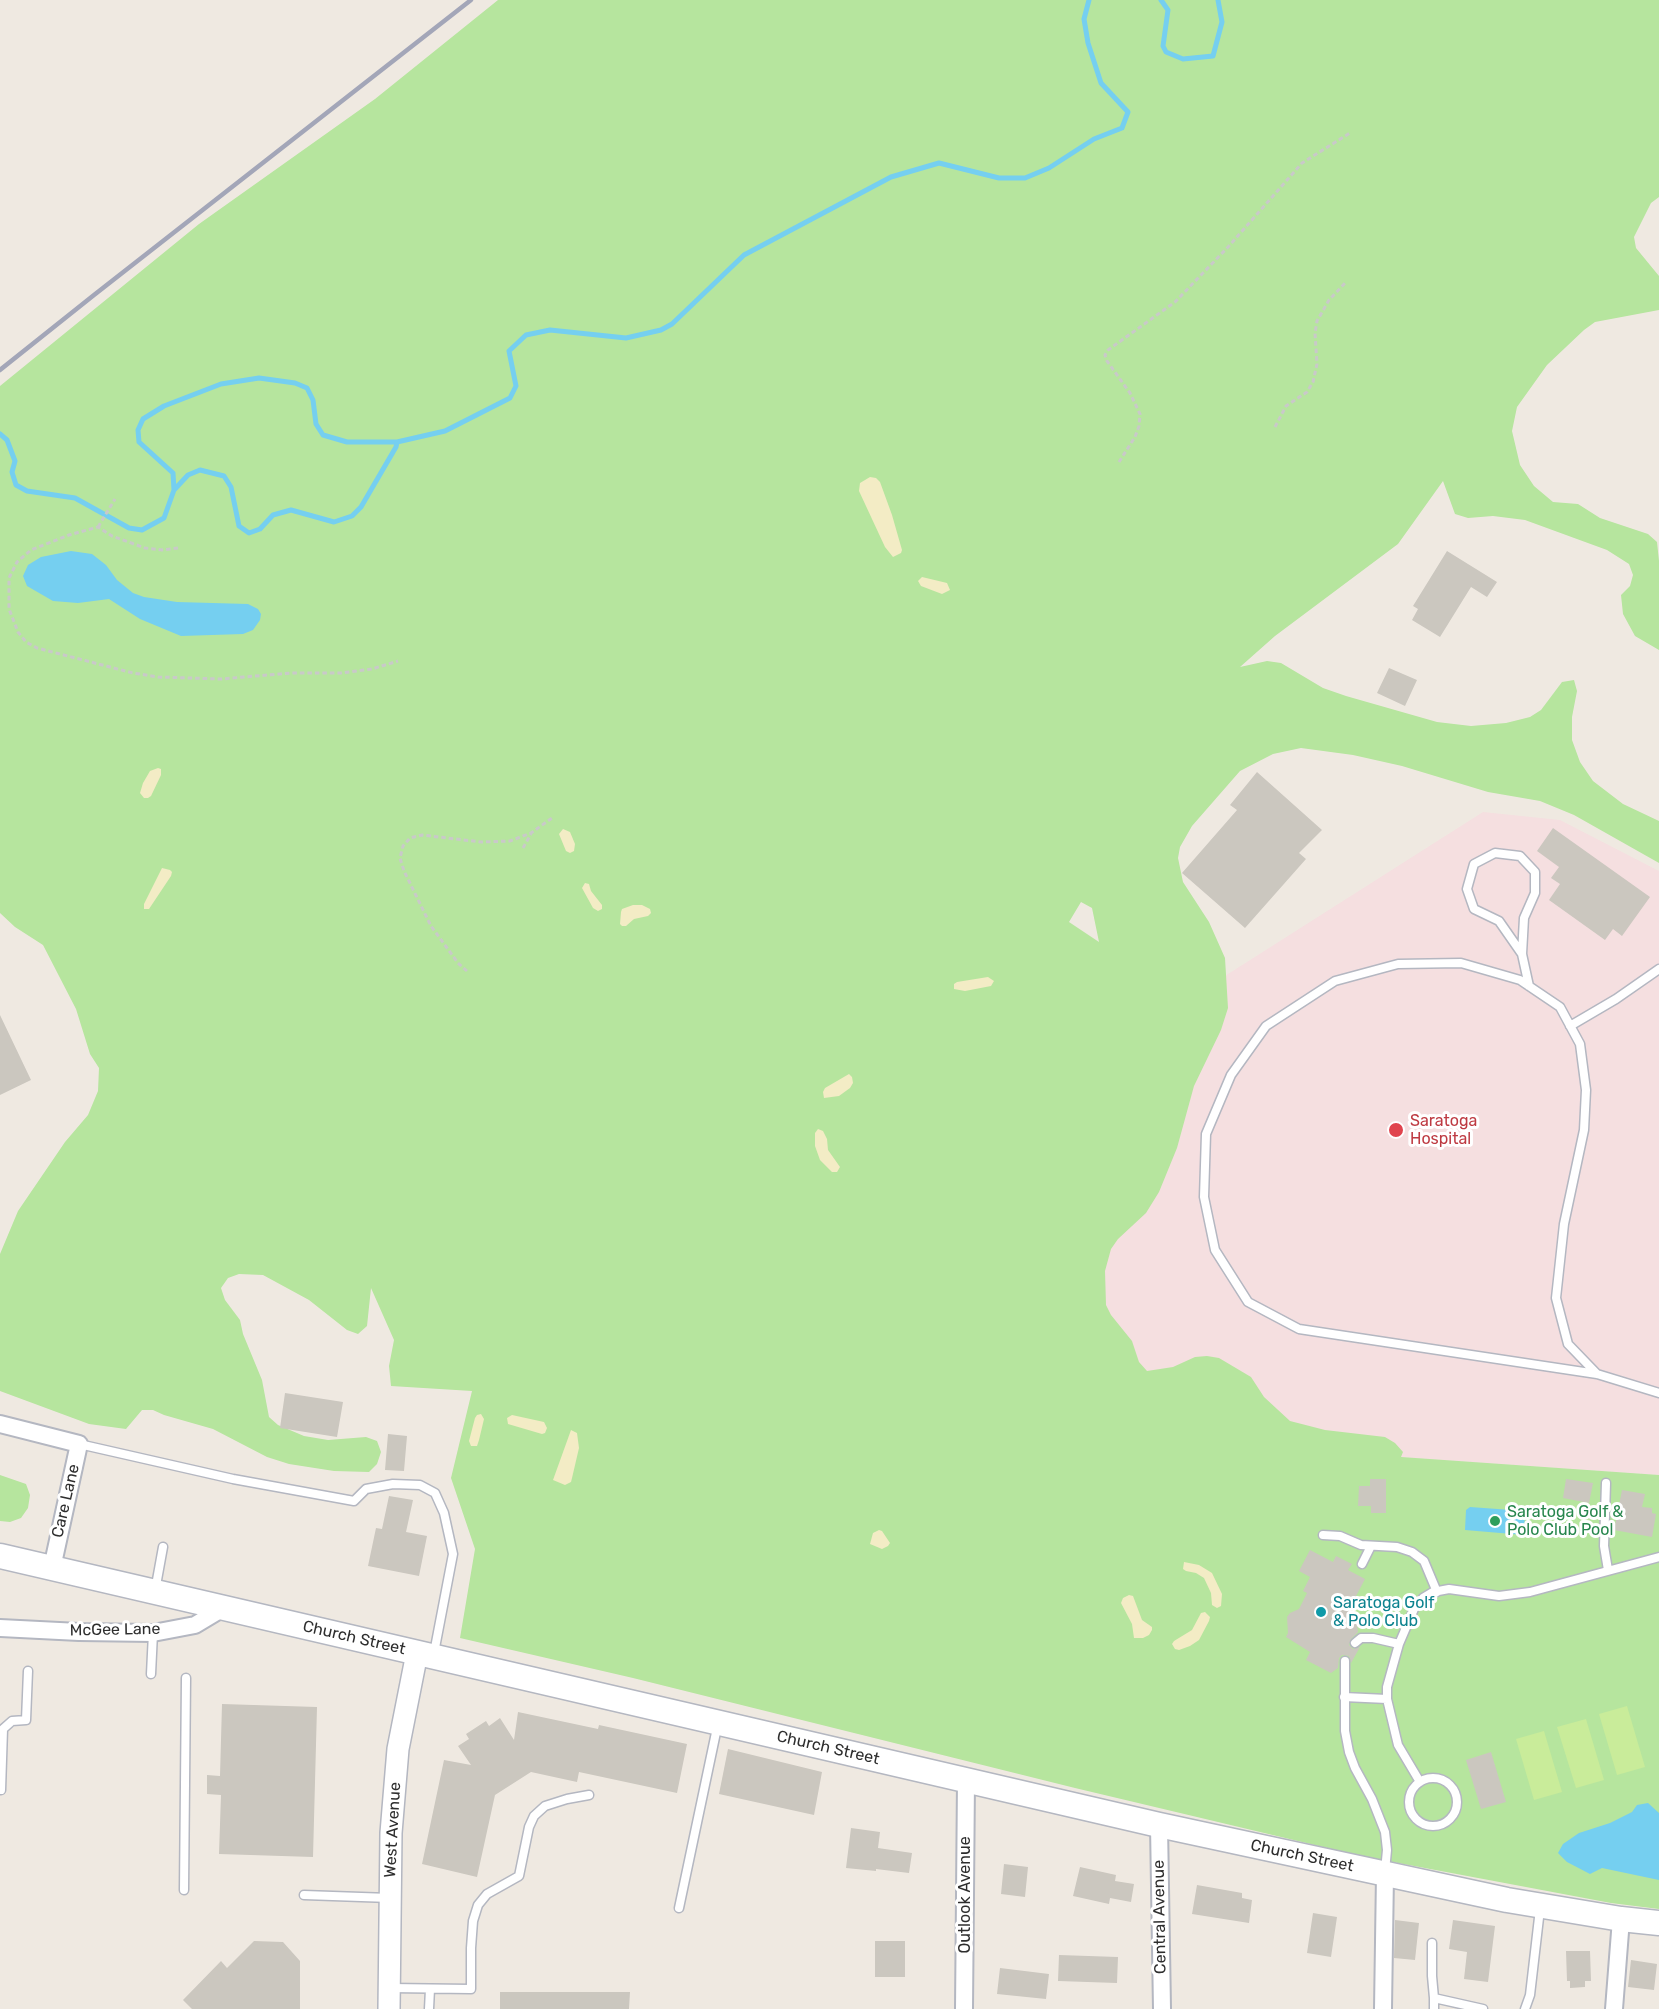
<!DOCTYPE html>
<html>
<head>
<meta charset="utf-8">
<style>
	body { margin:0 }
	canvas { display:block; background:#efe9e1 }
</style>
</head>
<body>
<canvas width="1659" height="2009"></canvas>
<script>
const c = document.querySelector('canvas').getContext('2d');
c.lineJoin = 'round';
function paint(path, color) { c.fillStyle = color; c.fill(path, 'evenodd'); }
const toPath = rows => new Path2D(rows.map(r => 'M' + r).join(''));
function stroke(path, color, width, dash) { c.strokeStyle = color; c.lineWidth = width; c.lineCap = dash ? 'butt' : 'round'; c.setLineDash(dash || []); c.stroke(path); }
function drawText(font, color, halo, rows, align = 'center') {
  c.font = font + ' Rubik,sans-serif'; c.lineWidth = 6; c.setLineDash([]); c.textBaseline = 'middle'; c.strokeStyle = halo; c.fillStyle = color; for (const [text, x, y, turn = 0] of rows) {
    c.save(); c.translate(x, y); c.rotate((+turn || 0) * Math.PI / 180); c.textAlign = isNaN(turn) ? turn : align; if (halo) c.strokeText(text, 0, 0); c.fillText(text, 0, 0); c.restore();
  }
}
const medical = toPath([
	[1483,812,1560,820,1659,871,1659,1475,1254,1447,1098,1395,1082,1259,1184,1002]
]);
const green = toPath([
	[498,0,1659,0,1659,197,1651,203,1634,237,1636,248,1659,276,1659,310,1595,322,1584,330,1547,365,1517,407,1512,431,1520,465,1534,486,1553,502,1578,504,1600,518,1648,534,1657,542,1659,561,1659,650,1635,636,1623,614,1621,595,1630,586,1633,575,1629,564,1607,550,1525,520,1493,516,1468,518,1455,514,1443,481,1398,544,1275,636,1240,667,1267,661,1281,663,1323,688,1346,696,1437,722,1471,726,1506,723,1530,717,1541,710,1562,682,1574,680,1577,691,1572,717,1572,740,1580,762,1593,781,1623,804,1659,821,1659,863,1574,815,1540,801,1488,792,1402,766,1353,755,1301,748,1273,754,1240,771,1192,826,1180,847,1178,858,1183,882,1209,922,1225,958,1228,1008,1221,1030,1194,1086,1177,1148,1159,1192,1146,1213,1118,1239,1111,1249,1105,1271,1106,1305,1111,1315,1132,1341,1139,1362,1147,1371,1173,1367,1195,1357,1207,1356,1219,1358,1251,1377,1264,1397,1290,1421,1325,1430,1385,1437,1395,1443,1403,1452,1401,1457,1659,1475,1659,1909,1611,1903,1361,1856,1075,1788,633,1678,460,1638,475,1549,451,1478,472,1391,391,1386,389,1366,394,1340,371,1288,367,1326,358,1334,347,1330,309,1300,263,1275,239,1274,228,1278,221,1288,225,1300,240,1320,243,1334,262,1380,269,1417,278,1425,304,1436,328,1440,366,1437,377,1441,381,1452,377,1464,369,1472,334,1471,289,1464,267,1457,213,1429,164,1415,153,1410,142,1410,126,1429,89,1424,0,1391,0,1254,18,1211,65,1142,88,1115,98,1091,99,1068,90,1054,76,1009,43,945,15,927,0,913,0,386,199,224,375,99],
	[1081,902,1092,908,1099,942,1069,922],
	[0,1475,26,1484,30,1495,28,1508,21,1518,10,1522,0,1521]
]);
const sand = toPath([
	[870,477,876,478,880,482,892,515,902,550,901,553,893,557,885,547,859,491,860,483],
	[922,577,947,583,950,590,942,594,921,586,918,581],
	[158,768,161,769,161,775,151,796,148,798,144,798,140,793,143,783,150,771],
	[563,829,570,832,575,844,574,851,570,853,566,851,559,834],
	[162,868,170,870,172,872,171,876,149,909,144,909,144,904],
	[585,883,589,884,591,891,602,905,602,909,598,911,593,908,582,888],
	[633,905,642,905,650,909,651,913,648,916,634,919,626,926,622,926,620,924,621,912,622,909],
	[988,977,994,981,991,986,965,991,954,989,954,984,957,982],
	[849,1074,852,1077,853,1083,850,1088,839,1096,824,1098,823,1092,825,1088],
	[818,1129,823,1131,827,1139,828,1150,840,1167,837,1172,832,1172,820,1160,815,1146,815,1133],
	[481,1414,484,1419,479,1440,477,1446,471,1446,469,1441,475,1418,477,1415],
	[512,1415,544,1422,547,1428,545,1433,542,1434,508,1424,507,1418],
	[571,1430,577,1433,579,1448,572,1478,571,1482,565,1485,553,1480],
	[879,1530,882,1531,890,1543,888,1546,882,1549,870,1544,873,1533],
	[1184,1562,1199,1565,1212,1573,1222,1594,1221,1606,1217,1608,1212,1605,1211,1593,1204,1578,1196,1573,1186,1571,1183,1569],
	[1129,1595,1133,1596,1142,1620,1152,1627,1152,1630,1149,1635,1143,1638,1134,1638,1132,1624,1121,1603,1123,1598],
	[1205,1612,1210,1617,1209,1621,1199,1640,1190,1646,1179,1650,1175,1649,1172,1644,1174,1641,1192,1630,1201,1613]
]);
const pitch = toPath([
	[1627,1706,1645,1767,1617,1775,1599,1714],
	[1586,1719,1604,1780,1576,1788,1557,1727],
	[1544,1731,1562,1792,1534,1800,1516,1739]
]);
const water = toPath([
	[71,551,92,554,106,565,117,580,133,593,144,597,177,602,248,604,258,609,261,614,260,620,253,630,243,634,181,636,140,619,109,599,78,603,53,601,27,586,23,576,28,565,41,557],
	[1470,1507,1525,1511,1524,1535,1465,1530,1466,1510],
	[1648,1803,1659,1813,1659,1880,1602,1868,1590,1874,1567,1862,1558,1853,1563,1844,1579,1833,1610,1823,1632,1812,1637,1805]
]);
const stream = toPath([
	[1161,0,1168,10,1163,46,1166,52,1183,59,1213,56,1222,22,1218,0],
	[0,434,7,440,15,461,12,472,16,485,27,491,75,498,129,528,142,530,164,518,174,490,173,473,139,442,138,430,143,419,164,406,221,384,259,378,295,383,307,388,313,400,316,424,323,435,347,442,397,442,445,431,510,398,516,386,509,351,526,335,550,330,626,338,661,330,672,324,744,255,891,177,939,163,999,178,1025,178,1049,168,1094,139,1122,128,1128,112,1101,83,1088,43,1084,19,1089,0],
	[174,490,188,475,200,470,224,476,231,487,239,526,249,533,260,529,273,515,291,510,334,522,352,516,361,507,396,447,397,442]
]);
const building = toPath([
	[1447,551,1497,582,1487,597,1471,587,1440,637,1412,620,1418,609,1413,606],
	[1389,668,1417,680,1405,706,1377,693],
	[1257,772,1322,830,1299,853,1306,859,1245,928,1182,873,1237,810,1230,805],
	[1553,828,1650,897,1622,936,1613,929,1605,940,1549,900,1560,884,1551,878,1559,867,1537,851],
	[0,1015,31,1080,0,1095],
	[285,1393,343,1402,337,1437,280,1428],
	[388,1434,407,1436,404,1471,385,1470],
	[1370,1479,1386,1479,1386,1513,1371,1513,1371,1506,1358,1506,1359,1486,1370,1486],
	[1566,1479,1593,1483,1589,1503,1563,1498],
	[1622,1490,1645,1494,1642,1507,1652,1508,1652,1513,1656,1514,1652,1537,1614,1530],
	[389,1496,413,1500,406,1532,427,1536,419,1576,368,1566,376,1528,382,1529],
	[1310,1550,1333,1562,1336,1556,1352,1564,1348,1570,1365,1579,1355,1598,1357,1600,1347,1619,1357,1624,1358,1632,1351,1639,1349,1645,1353,1649,1360,1647,1351,1663,1349,1656,1342,1655,1339,1658,1338,1668,1331,1673,1306,1660,1310,1652,1286,1637,1288,1633,1287,1617,1290,1613,1299,1609,1307,1593,1303,1591,1310,1577,1299,1571],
	[222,1704,317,1707,313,1857,219,1854,221,1795,207,1794,207,1775,220,1776],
	[518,1712,598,1729,599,1725,687,1744,677,1793,579,1772,577,1782,531,1772,495,1795,477,1877,422,1864,444,1760,471,1765,458,1746,469,1739,466,1734,486,1721,489,1726,500,1718,514,1740],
	[728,1749,822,1772,814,1815,719,1794],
	[1491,1752,1506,1802,1481,1809,1466,1760],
	[851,1828,880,1832,878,1848,912,1853,909,1873,876,1869,876,1871,846,1868],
	[1004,1864,1028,1867,1025,1897,1001,1894],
	[1080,1867,1116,1875,1115,1881,1134,1884,1131,1902,1110,1898,1109,1904,1073,1896],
	[1197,1885,1242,1893,1242,1898,1252,1900,1249,1923,1192,1914],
	[1313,1913,1337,1917,1331,1957,1307,1953],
	[1395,1920,1419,1923,1415,1960,1394,1958],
	[1453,1920,1495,1926,1488,1982,1464,1979,1467,1952,1449,1949],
	[254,1941,283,1942,300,1961,300,2009,192,2009,183,2000,221,1961,227,1968],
	[875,1941,905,1941,905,1977,875,1977],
	[1566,1951,1590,1951,1591,1981,1585,1981,1585,1987,1570,1988,1570,1981,1567,1981],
	[1059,1955,1118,1957,1117,1983,1058,1981],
	[1631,1960,1657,1964,1654,1990,1628,1987],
	[1000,1968,1049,1974,1046,1999,997,1994],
	[500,1992,630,1992,629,2009,500,2009]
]);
const path = toPath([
	[1275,427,1286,406,1307,392,1313,382,1317,364,1315,333,1317,321,1329,300,1346,282],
	[1119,462,1135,437,1139,426,1140,414,1130,393,1107,361,1105,355,1108,350,1175,302,1229,246,1302,163,1350,133],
	[98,527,115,499],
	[178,548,162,550,145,548,112,536,98,527,69,535,31,550,17,562,9,578,9,609,18,632,26,642,37,648,133,673,158,677,221,679,291,673,341,673,372,669,398,661],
	[523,848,531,834],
	[467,971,458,963,431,926,404,871,400,858,403,846,410,838,422,835,481,842,510,841,531,833,552,818]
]);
const service = toPath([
	[1522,954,1499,921,1474,909,1467,889,1474,864,1495,853,1520,856,1535,872,1535,893,1524,918,1522,954,1529,986],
	[1570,1026,1616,999,1659,969],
	[1597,1374,1568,1344,1556,1298,1564,1224,1584,1130,1586,1090,1580,1044,1560,1007,1520,980,1461,963,1398,964,1335,981,1266,1026,1231,1075,1206,1134,1204,1197,1215,1250,1248,1302,1299,1329,1597,1374,1659,1393],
	[79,1444,233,1479,354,1501,366,1489,393,1484,420,1485,435,1493,444,1513,453,1554,434,1653],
	[1606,1483,1604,1546,1608,1570],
	[1323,1535,1340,1536,1361,1545,1397,1547,1412,1552,1424,1561,1437,1592],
	[1362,1564,1371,1546],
	[155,1591,163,1547],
	[1355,1643,1361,1638,1373,1638,1399,1644],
	[1345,1661,1345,1731,1349,1752,1355,1768,1372,1799,1385,1832,1387,1850,1385,1871],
	[151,1674,153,1633],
	[1344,1697,1387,1699],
	'1409 1802a24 24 0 1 1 48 0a24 24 0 1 1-48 0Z',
	[1420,1782,1398,1745,1387,1699,1387,1687,1399,1644,1414,1609,1423,1598,1433,1592,1449,1589,1499,1596,1530,1592,1659,1557],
	[1,1790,3,1729,12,1721,26,1720,28,1671],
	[184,1890,186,1678],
	[304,1895,390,1898],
	[679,1908,718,1723],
	[1432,1943,1432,1976,1434,1998],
	[390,1988,471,1989,471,1948,473,1921,478,1905,487,1894,519,1876,529,1827,534,1816,545,1806,567,1799,589,1795],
	[429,2009,430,1989],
	[1434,2009,1434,1998,1483,2009],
	[1525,2009,1530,1995,1540,1909]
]);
const minor = toPath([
	[0,1424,79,1444,52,1568],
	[0,1628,79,1632,153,1633,195,1625,225,1607],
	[1159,1825,1162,2009],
	[964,2009,966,1780],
	[1383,2009,1385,1874],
	[1614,2009,1621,1919]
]);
const tertiary = toPath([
	[389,2009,391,1833,398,1749,417,1653]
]);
const secondary = toPath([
	[0,1556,1159,1825,1507,1900,1621,1919,1659,1923]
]);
const rail = toPath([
	[0,370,94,295,471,0]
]);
const markers = [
	[1396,1130,8,"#e0444e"],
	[1495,1521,6,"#2e9e5b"],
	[1321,1612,6,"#0f9aa8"]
];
const healthNames = [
	["Saratoga",1410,1121],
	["Hospital",1410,1139]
];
const streetNames = [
	["Care Lane",66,1501,-77],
	["McGee Lane",115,1630,-1],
	["Church Street",354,1638,13],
	["Church Street",828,1748,13],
	["West Avenue",393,1830,-87],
	["Church Street",1302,1856,12],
	["Outlook Avenue",965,1895,-90],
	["Central Avenue",1160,1917,-91]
];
const leisureNames = [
	["Saratoga Golf &",1507,1512],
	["Polo Club Pool",1507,1530]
];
const cultureNames = [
	["Saratoga Golf",1333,1603],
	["& Polo Club",1333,1621]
];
paint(medical, '#f5dfe0');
paint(green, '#b6e59e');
paint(sand, '#f3ecc5');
paint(pitch, '#c9ec9a');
paint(water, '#75cff0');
stroke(stream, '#75cff0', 5);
paint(building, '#cbc7bf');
stroke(service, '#b4b7c1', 11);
stroke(minor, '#b4b7c1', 20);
stroke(tertiary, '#b4b7c1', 24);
stroke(secondary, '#b4b7c1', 27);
stroke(path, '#c9c9c9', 3, [4.5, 3]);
stroke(service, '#fff', 8);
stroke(minor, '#fff', 16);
stroke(tertiary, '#fff', 21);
stroke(secondary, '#fff', 24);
stroke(rail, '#a3a6b8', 4.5);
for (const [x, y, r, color] of markers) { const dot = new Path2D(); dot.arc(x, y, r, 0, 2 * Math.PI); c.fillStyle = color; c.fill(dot); stroke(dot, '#fff', 2); }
drawText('16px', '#be3a42', '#fff', healthNames, 'left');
drawText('16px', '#2e2e2e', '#fff', streetNames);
drawText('16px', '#27864d', '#fff', leisureNames, 'left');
drawText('16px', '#0d838f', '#fff', cultureNames, 'left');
</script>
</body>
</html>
